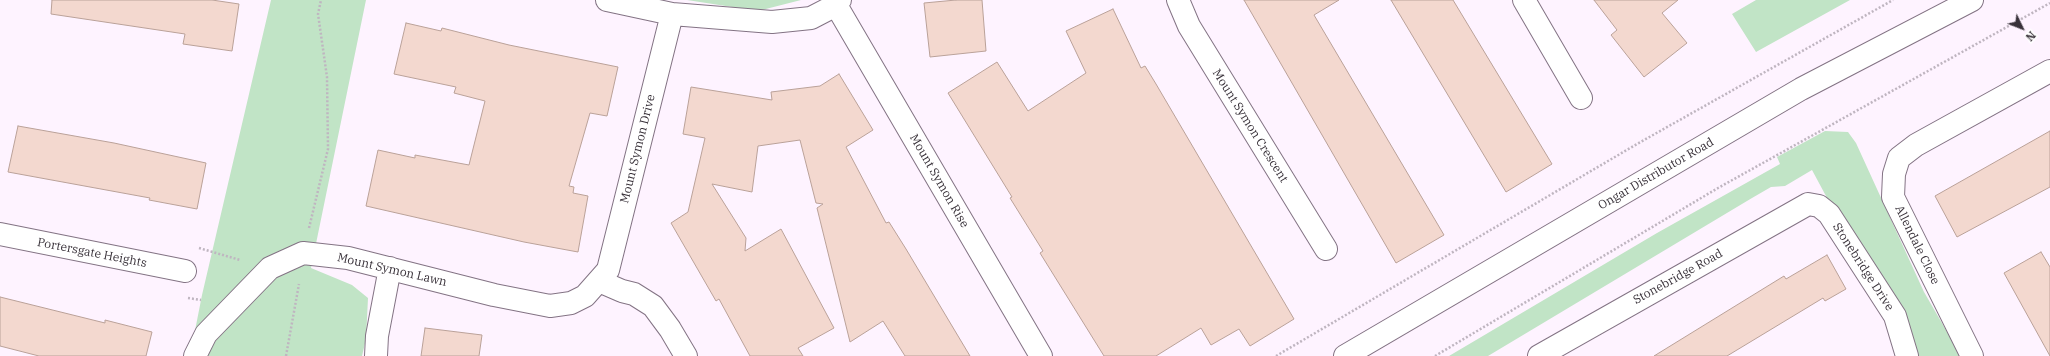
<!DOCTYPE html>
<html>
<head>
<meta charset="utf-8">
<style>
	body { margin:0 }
	#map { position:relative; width:2050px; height:356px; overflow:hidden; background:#fef3ff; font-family:"IBM Plex Serif",serif }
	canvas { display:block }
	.north { position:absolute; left:2002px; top:8px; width:40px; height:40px; -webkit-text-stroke:3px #fff; paint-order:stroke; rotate:133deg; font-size:11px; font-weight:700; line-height:16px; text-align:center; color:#383139 }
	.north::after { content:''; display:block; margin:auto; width:14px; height:18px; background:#383139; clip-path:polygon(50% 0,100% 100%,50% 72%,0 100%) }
</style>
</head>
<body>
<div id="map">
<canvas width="2050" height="356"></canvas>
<div class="north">N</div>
</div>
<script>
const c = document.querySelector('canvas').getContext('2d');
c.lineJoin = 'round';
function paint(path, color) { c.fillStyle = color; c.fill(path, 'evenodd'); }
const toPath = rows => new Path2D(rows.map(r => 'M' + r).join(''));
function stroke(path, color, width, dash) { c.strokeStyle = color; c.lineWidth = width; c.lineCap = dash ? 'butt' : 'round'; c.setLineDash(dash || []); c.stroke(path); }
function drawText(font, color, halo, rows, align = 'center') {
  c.font = font + ' "IBM Plex Serif",serif'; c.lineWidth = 4; c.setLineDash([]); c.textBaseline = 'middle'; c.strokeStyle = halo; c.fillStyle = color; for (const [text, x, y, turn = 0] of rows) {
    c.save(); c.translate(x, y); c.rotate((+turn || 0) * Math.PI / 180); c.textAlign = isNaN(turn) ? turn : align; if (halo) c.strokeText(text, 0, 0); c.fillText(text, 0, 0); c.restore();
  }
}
const green = toPath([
	[271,0,366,0,311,268,352,285,368,298,366,339,362,356,190,356,202,295],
	[687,0,801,0,758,11],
	[1756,0,1850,0,1756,52,1732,14],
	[1825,131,1848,132,1856,143,1924,292,1961,356,1912,356,1812,170,1785,186,1771,187,1752,198,1488,356,1449,356,1657,233,1780,164,1777,157]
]);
const building = toPath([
	[52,0,212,0,239,4,232,51,183,44,185,34,51,14,52,0],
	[956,0,982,0,986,51,930,57,924,3,956,0],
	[1244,0,1339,0,1314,15,1444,235,1396,263,1244,0],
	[1391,0,1453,0,1552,164,1506,192,1391,0],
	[1594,0,1678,0,1662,13,1687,43,1644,77,1611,35,1617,30,1594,0],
	[1113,9,1141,68,1145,66,1156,84,1294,319,1250,346,1239,329,1211,345,1201,328,1156,356,1104,356,1040,253,1043,251,1010,198,1012,197,948,93,997,62,1028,111,1086,73,1066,31,1113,9],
	[406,23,441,31,442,28,509,45,618,67,607,116,590,113,569,186,574,187,573,193,588,196,578,252,524,242,366,206,378,150,415,158,415,155,469,165,485,101,454,93,456,87,394,74,406,23],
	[839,74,873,130,846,147,886,223,889,222,906,249,970,356,905,356,883,321,850,342,817,208,823,204,816,203,800,140,758,146,752,192,712,184,746,238,745,251,781,229,834,328,798,348,803,356,750,356,719,299,716,301,671,223,688,212,705,138,683,134,691,87,772,100,771,92,820,86,839,74],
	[18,126,114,143,206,163,197,209,149,200,150,198,8,172,18,126],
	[2050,131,2050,187,1957,237,1935,196,2050,131],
	[2041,252,2050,267,2050,356,2004,273,2041,252],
	[1827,255,1846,289,1825,301,1823,298,1727,356,1654,356,1784,276,1786,279,1827,255],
	[0,297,105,323,105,320,152,332,146,356,39,356,0,346,0,297],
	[425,328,482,335,479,356,421,356,425,328]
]);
const path = toPath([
	[309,228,328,149,327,77,318,14,321,0],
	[199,248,240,260],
	[188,298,201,300],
	[286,356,299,284],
	[1276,356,1637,144,1893,0],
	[1435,356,1718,188,2050,3]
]);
const minor = toPath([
	[607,0,672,14,772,22,811,18,836,5,840,0],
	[1178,0,1189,26,1326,249],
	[1524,0,1581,98],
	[836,5,1041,356],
	[0,234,185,271],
	[599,281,622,291,634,294,653,306,670,329,686,356],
	[195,356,206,334,270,268,303,253,348,258,494,295,550,306,571,303,585,296,608,270,672,14],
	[376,356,377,336,390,268],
	[1539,356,1808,204,1819,206,1829,214,1895,316,1907,356],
	[1972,356,1893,197,1894,174,1899,158,1916,145,2050,71]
]);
const tertiary = toPath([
	[1345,356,1801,89,1972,0]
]);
const streetNames = [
	["Mount Symon Crescent",1250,126,58],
	["Mount Symon Drive",638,149,-76],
	["Ongar Distributor Road",1656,174,-30],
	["Mount Symon Rise",939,181,60],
	["Allendale Close",1917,245,64],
	["Portersgate Heights",92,253,11],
	["Stonebridge Drive",1863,267,57],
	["Mount Symon Lawn",392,270,13],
	["Stonebridge Road",1678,277,-29]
];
paint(green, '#c1e4c6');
paint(building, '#f3d8cf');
stroke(building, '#baa199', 1);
stroke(minor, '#837384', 24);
stroke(tertiary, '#837384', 24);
stroke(path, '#bfb5c0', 2.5, [2, 2]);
stroke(minor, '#fff', 22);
stroke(tertiary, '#fff', 22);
drawText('12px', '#383139', '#fff', streetNames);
</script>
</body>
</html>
